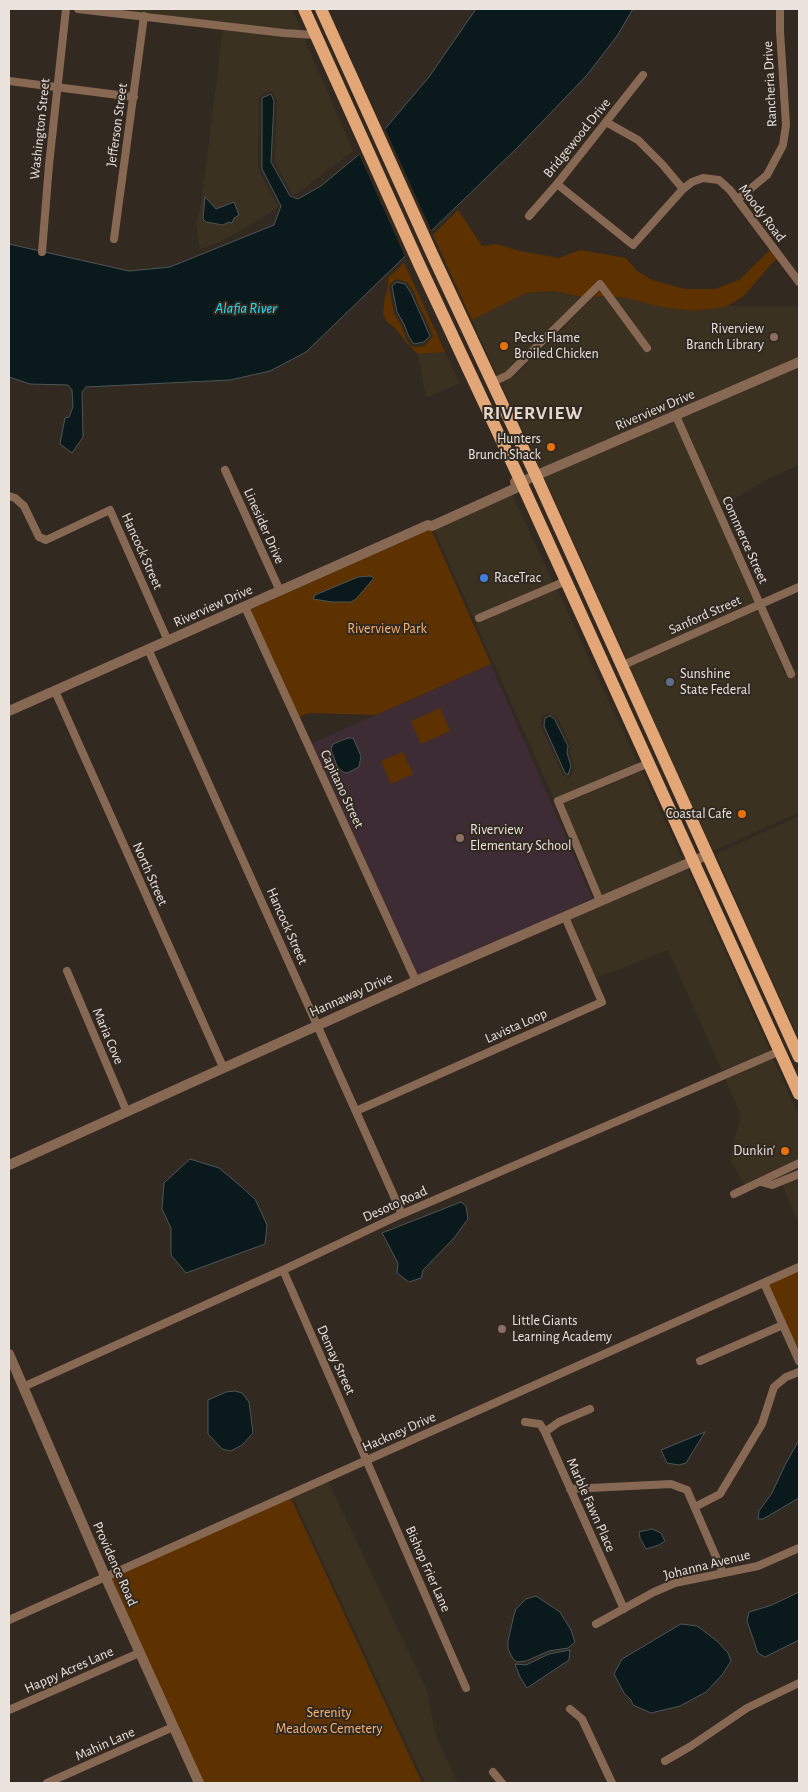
<!DOCTYPE html>
<html>
<head>
<meta charset="utf-8">
<style>
	body { margin:0 }
	#map { position:relative; width:808px; height:1792px; overflow:hidden; background:#322921; font-family:"Alegreya Sans",sans-serif }
	canvas { display:block }
	.frame { position:absolute; inset:0; border:10px solid #eae3de; pointer-events:none }
</style>
</head>
<body>
<div id="map">
<canvas width="808" height="1792"></canvas>
<div class="frame"></div>
</div>
<script>
const c = document.querySelector('canvas').getContext('2d');
c.lineJoin = 'round';
function paint(path, color) { c.fillStyle = color; c.fill(path, 'evenodd'); }
const toPath = rows => new Path2D(rows.map(r => 'M' + r).join(''));
function stroke(path, color, width, dash) { c.strokeStyle = color; c.lineWidth = width; c.lineCap = dash ? 'butt' : 'round'; c.setLineDash(dash || []); c.stroke(path); }
function drawText(font, color, halo, rows, align = 'center') {
  c.font = font + ' "Alegreya Sans",sans-serif'; c.lineWidth = 4; c.setLineDash([]); c.textBaseline = 'middle'; c.strokeStyle = halo; c.fillStyle = color; for (const [text, x, y, turn = 0] of rows) {
    c.save(); c.translate(x, y); c.rotate((+turn || 0) * Math.PI / 180); c.textAlign = isNaN(turn) ? turn : align; if (halo) c.strokeText(text, 0, 0); c.fillText(text, 0, 0); c.restore();
  }
}
const commercial = toPath([
	[113,9,292,9,301,30,283,29],
	[223,29,304,38,353,151,295,195,292,194,275,162,277,99,272,91,261,95,259,98,258,169,278,206,277,209,220,242,200,249,196,225,202,199],
	[232,202,239,215,234,218,233,221,226,223,202,211,210,203,216,209,219,209],
	[554,291,582,297,506,372,497,376,472,320,526,293],
	[608,296,627,298,662,307,693,311,727,306,799,306,799,357,540,469,501,383,511,378,525,366,593,297],
	[445,352,460,383,426,398,418,354],
	[799,366,799,465,772,477,721,506,681,418],
	[675,421,755,602,627,659,544,477],
	[512,494,553,582,475,616,478,623,557,589,638,764,557,797,555,802,434,529],
	[549,713,557,717,571,746,570,753,574,767,573,773,569,778,563,775,541,726,542,716],
	[758,608,785,674,799,668,799,813,713,851,626,666],
	[642,771,683,861,602,896,563,804],
	[799,816,799,1039,761,957,716,854],
	[687,868,770,1051,722,1071,668,950,596,978,570,920],
	[773,1058,799,1116,799,1159,760,1178,758,1177,745,1185,731,1162,733,1145,741,1115,725,1079],
	[799,1174,799,1223,781,1182],
	[328,1481,428,1693,435,1734,458,1783,425,1783,293,1497]
]);
const education = toPath([
	[491,664,592,898,539,923,417,977,310,744]
]);
const green = toPath([
	[458,210,482,246,496,244,520,251,559,258,580,250,626,258,637,271,652,280,685,289,715,289,739,280,770,250,777,259,772,263,744,296,725,307,693,311,662,307,627,298,608,296,593,297,605,285,600,279,582,297,554,291,526,293,472,320,433,235],
	[404,263,436,332,445,352,418,354,406,342,395,328,387,322,383,314,384,302,388,287,388,278],
	[396,279,407,282,414,292,419,306,427,321,433,336,425,346,415,347,411,346,406,338,401,325,394,313,389,287,390,284],
	[431,529,491,664,376,715,309,713,297,718,249,610],
	[440,708,450,731,421,744,411,721],
	[403,752,413,774,391,784,381,761],
	[799,1269,799,1357,765,1284],
	[289,1494,422,1783,201,1783,111,1579]
]);
const water = toPath([
	[476,9,633,9,617,36,587,75,517,148,306,352,270,371,230,380,86,387,82,392,83,437,72,453,60,444,65,418,69,417,73,407,72,390,68,385,30,384,9,377,9,244,129,271,170,267,274,225,281,206,262,169,262,98,271,94,274,101,271,162,290,196,298,199,321,186,373,143,429,77,476,9],
	[205,197,216,209,234,202,239,215,234,218,232,223,229,222,223,225,206,222,203,219,205,197],
	[397,282,405,284,411,293,430,336,424,342,414,344,409,337,404,324,397,312,392,286,397,282],
	[370,576,374,578,356,599,351,602,332,602,313,599,315,595,358,577,370,576],
	[550,716,554,718,568,746,567,753,571,766,568,775,565,773,544,726,545,718,550,716],
	[348,738,353,738,361,756,359,767,347,773,343,772,337,766,331,749,333,744,348,738],
	[190,1159,219,1168,237,1183,255,1199,267,1225,265,1244,186,1273,171,1255,171,1228,162,1209,164,1183,190,1159],
	[461,1202,466,1206,468,1219,454,1238,423,1270,421,1278,409,1282,397,1273,398,1263,382,1233,461,1202],
	[235,1391,242,1393,249,1402,253,1433,242,1445,231,1451,222,1449,208,1434,208,1400,226,1392,235,1391],
	[705,1432,686,1463,679,1465,667,1463,661,1450,705,1432],
	[799,1440,799,1498,763,1519,758,1519,759,1511,772,1493,785,1465,799,1440],
	[652,1529,661,1533,665,1541,659,1545,646,1549,640,1538,639,1532,652,1529],
	[799,1592,799,1640,765,1657,758,1653,747,1621,749,1612,772,1605,799,1592],
	[536,1596,560,1612,571,1630,575,1642,568,1648,549,1651,526,1661,517,1662,513,1659,508,1649,508,1641,514,1615,516,1609,526,1599,536,1596],
	[681,1624,697,1626,717,1641,728,1653,731,1661,722,1675,706,1692,680,1706,651,1713,633,1705,631,1700,624,1693,614,1674,622,1659,681,1624],
	[570,1650,569,1660,527,1688,520,1677,515,1664,526,1665,549,1654,570,1650]
]);
const pier = toPath([
	[384,126,433,234,406,259,358,152,371,141]
]);
const minor = toPath([
	[78,9,284,33,315,35],
	[9,81,134,97],
	[606,122,638,140,662,164,683,189],
	[557,184,633,245,683,189,692,182,703,178,719,180,730,190,799,282],
	[737,200,767,175,783,145,786,125,780,31,780,9],
	[529,216,557,184,643,75],
	[114,239,144,16],
	[42,252,49,165,66,9],
	[493,382,508,375,600,284,647,348],
	[676,416,791,674],
	[225,470,280,591],
	[9,496,15,498,24,506,39,537,46,540,110,510,168,641],
	[245,607,416,981],
	[479,618,566,581],
	[148,649,402,1214],
	[621,666,799,587],
	[55,691,223,1067],
	[600,901,558,801,649,763],
	[67,971,126,1110],
	[356,1111,602,1002,565,917],
	[761,1182,772,1185,799,1174],
	[734,1194,799,1163],
	[283,1270,466,1688],
	[764,1283,799,1361],
	[700,1361,783,1325],
	[23,1387,283,1270,402,1214,780,1051],
	[525,1422,540,1424,545,1432,624,1609],
	[545,1432,559,1422,590,1409],
	[570,1489,671,1484,687,1490,723,1573],
	[695,1507,720,1494,762,1424,774,1387,786,1377,799,1372],
	[9,1620,799,1267],
	[596,1624,654,1592,675,1583,758,1566,799,1548],
	[570,1709,582,1719,612,1783],
	[9,1710,139,1653],
	[665,1761,691,1746,747,1708,799,1683],
	[493,1772,502,1783],
	[47,1783,173,1727]
]);
const tertiary = toPath([
	[515,482,521,482,799,362],
	[9,711,428,525,432,526,516,488,521,482],
	[9,1165,416,981,707,855],
	[9,1354,105,1576,199,1783]
]);
const primary = toPath([
	[304,9,419,264,521,482,799,1094],
	[321,9,432,254,536,476,799,1057]
]);
const markers = [
	[774,337,5,"#8d6e63"],
	[504,346,5,"#e8710a"],
	[551,447,5,"#e8710a"],
	[484,578,5,"#3f7fe0"],
	[670,682,5,"#5c6f8a"],
	[742,814,5,"#e8710a"],
	[460,838,5,"#8d6e63"],
	[785,1151,5,"#e8710a"],
	[502,1329,5,"#8d6e63"]
];
const streetNames = [
	["Rancheria Drive",770,84,-93],
	["Jefferson Street",117,125,-82],
	["Washington Street",40,129,-84],
	["Bridgewood Drive",577,138,-51],
	["Moody Road",762,213,53],
	["Riverview Drive",655,410,-23],
	["Linesider Drive",264,526,66],
	["Commerce Street",745,540,66],
	["Hancock Street",142,551,66],
	["Riverview Drive",213,606,-24],
	["Sanford Street",705,615,-24],
	["Capitano Street",342,789,65],
	["North Street",150,874,66],
	["Hancock Street",287,926,66],
	["Hannaway Drive",351,995,-24],
	["Lavista Loop",516,1026,-24],
	["Maria Cove",108,1036,67],
	["Desoto Road",395,1204,-24],
	["Demay Street",336,1360,66],
	["Hackney Drive",399,1432,-24],
	["Marble Fawn Place",591,1505,66],
	["Providence Road",115,1564,66],
	["Johanna Avenue",707,1565,-14],
	["Bishop Frier Lane",428,1569,66],
	["Happy Acres Lane",69,1670,-24],
	["Mahin Lane",105,1744,-24]
];
const poiNames = [
	["Riverview",764,329,"right"],
	["Branch Library",764,345,"right"],
	["Pecks Flame",514,338],
	["Broiled Chicken",514,354],
	["Hunters",541,439,"right"],
	["Brunch Shack",541,455,"right"],
	["RaceTrac",494,578],
	["Sunshine",680,674],
	["State Federal",680,690],
	["Coastal Cafe",732,814,"right"],
	["Riverview",470,830],
	["Elementary School",470,846],
	["Dunkin'",775,1151,"right"],
	["Little Giants",512,1321],
	["Learning Academy",512,1337]
];
const parkNames = [
	["Riverview Park",387,629],
	["Serenity",329,1713],
	["Meadows Cemetery",329,1729]
];
const waterNames = [
	["Alafia River",246,308]
];
const districtNames = [
	["RIVERVIEW",533,413]
];
paint(commercial, '#3b3121');
paint(education, '#3e2c35');
paint(green, '#5d3200');
paint(water, '#09191c');
stroke(water, '#4c5656', 1);
paint(pier, '#322921');
stroke(minor, '#876953', 8);
stroke(tertiary, '#876953', 10);
stroke(primary, '#e3a676', 12);
for (const [x, y, r, color] of markers) { const dot = new Path2D(); dot.arc(x, y, r, 0, 2 * Math.PI); c.fillStyle = color; c.fill(dot); stroke(dot, '#322921', 2); }
drawText('14px', '#eae3de', '#322921', streetNames);
drawText('14px', '#eae3de', '#322921', poiNames, 'left');
drawText('14px', '#fab575', '#322921', parkNames);
drawText('italic 15px', '#1fe6ff', '#322921', waterNames);
c.letterSpacing = '1px';
drawText('bold 19px', '#e4d7cc', '#322921', districtNames);
c.letterSpacing = '0px';
</script>
</body>
</html>
